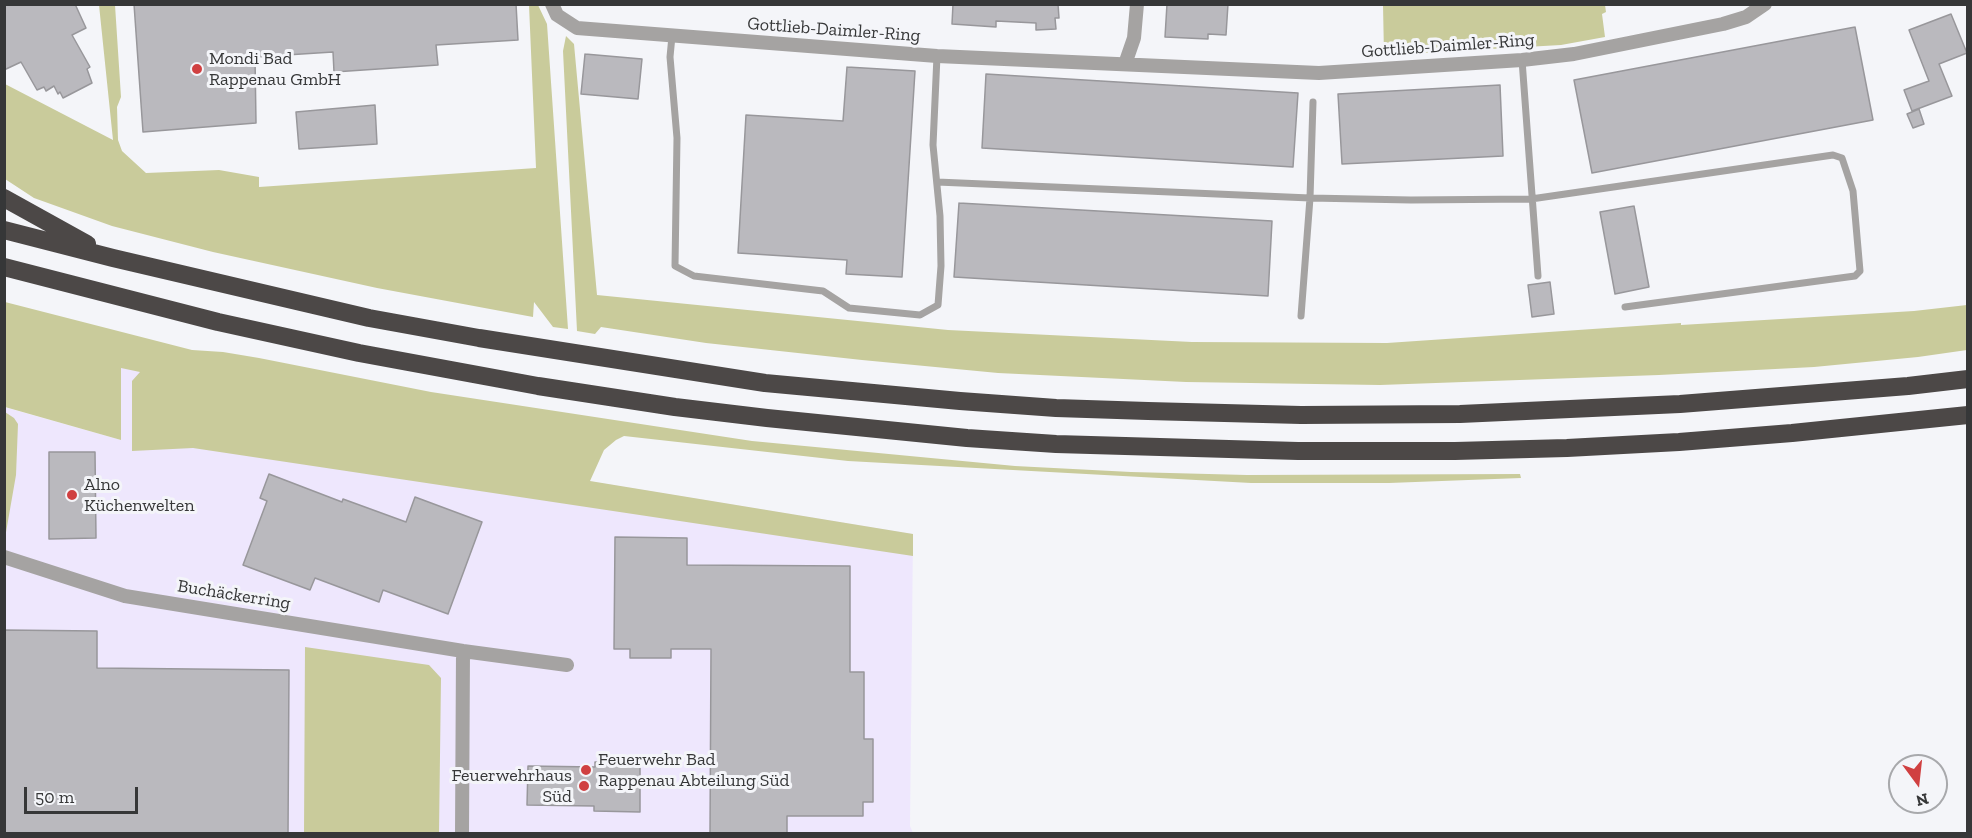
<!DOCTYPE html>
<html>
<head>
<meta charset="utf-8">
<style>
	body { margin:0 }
	#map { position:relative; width:1972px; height:838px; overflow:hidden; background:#f4f5f9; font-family:"Zilla Slab",serif }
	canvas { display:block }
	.frame { position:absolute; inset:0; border:6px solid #363738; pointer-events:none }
	.north { position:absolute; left:1888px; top:754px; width:60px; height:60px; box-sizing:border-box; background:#f4f5f9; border:2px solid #a8a9ac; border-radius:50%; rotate:165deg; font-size:16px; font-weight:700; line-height:24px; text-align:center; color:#363738 }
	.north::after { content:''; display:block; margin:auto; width:21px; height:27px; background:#d04041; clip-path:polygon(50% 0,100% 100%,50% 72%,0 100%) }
	.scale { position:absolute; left:24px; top:787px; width:114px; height:27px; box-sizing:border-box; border:3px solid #363738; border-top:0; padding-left:8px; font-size:18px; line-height:21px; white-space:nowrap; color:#363738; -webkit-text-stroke:4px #f4f5f9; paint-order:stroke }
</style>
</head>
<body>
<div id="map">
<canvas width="1972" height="838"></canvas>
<div class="frame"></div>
<div class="north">N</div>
<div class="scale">50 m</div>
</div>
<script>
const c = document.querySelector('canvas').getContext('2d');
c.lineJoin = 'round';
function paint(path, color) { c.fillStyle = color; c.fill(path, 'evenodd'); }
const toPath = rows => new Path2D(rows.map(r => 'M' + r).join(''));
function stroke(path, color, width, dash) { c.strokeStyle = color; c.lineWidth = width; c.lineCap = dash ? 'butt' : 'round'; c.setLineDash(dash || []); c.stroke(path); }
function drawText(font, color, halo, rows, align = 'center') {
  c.font = font + ' "Zilla Slab",serif'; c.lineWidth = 6; c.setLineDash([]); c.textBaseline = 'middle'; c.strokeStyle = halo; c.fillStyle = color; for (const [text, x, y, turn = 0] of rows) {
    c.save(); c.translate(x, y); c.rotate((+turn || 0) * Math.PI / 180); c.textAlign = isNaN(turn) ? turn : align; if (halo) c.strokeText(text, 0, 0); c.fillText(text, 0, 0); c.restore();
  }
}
const industrial = toPath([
	[121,367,589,481,913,534,910,826,913,833,5,833,4,407,121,440]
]);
const green = toPath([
	[99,5,115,5,121,97,117,107,118,140,122,151,146,173,219,170,259,177,259,187,536,168,529,5,538,5,547,24,568,329,553,327,534,302,533,317,377,288,213,252,112,226,34,198,5,179,5,84,113,140],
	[1383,5,1605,5,1606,12,1602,14,1605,37,1561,45,1384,55],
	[566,36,574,44,597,295,948,330,1192,342,1387,343,1681,323,1681,325,1914,311,1967,305,1967,350,1918,357,1814,367,1659,375,1380,385,1186,382,998,373,862,360,706,343,601,327,595,334,577,331,563,51],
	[5,302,192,350,223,352,259,358,431,392,752,441,1015,466,1131,472,1247,475,1520,474,1521,478,1389,483,1251,483,848,461,624,436,616,440,604,450,590,481,913,534,913,556,193,448,132,451,132,381,140,372,121,368,121,440,5,407],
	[5,412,14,418,18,424,16,475,5,538],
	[305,647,429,665,441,678,439,833,304,833]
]);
const building = toPath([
	[4,4,75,4,86,28,72,35,90,67,87,69,92,83,63,98,60,92,58,94,54,86,46,91,44,87,37,90,21,62,4,70,4,4],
	[134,4,516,4,518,40,436,45,438,65,334,72,333,52,255,57,256,123,143,132,134,4],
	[953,4,1058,4,1059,18,1055,18,1056,29,1036,30,1036,23,996,21,996,27,952,24,953,4],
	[1167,4,1228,4,1226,35,1208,34,1208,39,1165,37,1167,4],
	[1951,14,1967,53,1939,64,1952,96,1912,111,1904,90,1929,81,1909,30,1951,14],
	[1855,27,1873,120,1592,173,1574,80,1855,27],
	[585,54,642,59,638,99,581,94,585,54],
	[847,67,915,71,902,277,846,274,847,260,738,253,746,115,843,121,847,67],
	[986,74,1298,93,1293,167,982,148,986,74],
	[1500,85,1503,156,1342,164,1338,94,1500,85],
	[375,105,377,144,299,149,296,112,375,105],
	[1919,109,1924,124,1913,128,1907,114,1919,109],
	[959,203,1272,221,1268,296,954,277,959,203],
	[1634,206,1649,287,1615,294,1600,212,1634,206],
	[1550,282,1554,314,1532,317,1528,285,1550,282],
	[49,452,95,452,96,538,49,539,49,452],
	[269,474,342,502,343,499,406,522,415,497,482,522,448,614,383,590,379,602,315,578,310,590,243,565,267,501,260,498,269,474],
	[615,537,687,538,687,565,850,566,850,672,864,672,864,739,873,739,873,802,863,802,863,816,787,816,787,834,710,834,711,649,671,649,671,658,630,658,630,649,614,649,615,537],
	[4,630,97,631,97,668,289,670,288,834,4,834,4,630],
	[595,762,640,763,640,812,594,811,594,806,527,805,528,766,595,767,595,762]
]);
const lane = toPath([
	[672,36,670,57,677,138,675,266,694,276,823,291,849,308,920,315,938,305,941,266,940,216,933,145,937,56],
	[1522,60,1538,276],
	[937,182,1310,198,1411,200,1531,199,1833,155,1842,158,1853,191,1860,271,1855,276,1625,307],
	[1301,316,1310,198,1313,102]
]);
const street = toPath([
	[552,4,557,15,577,28,937,56,1319,73,1522,60,1574,54,1723,24,1746,17,1765,4],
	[1125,64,1134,38,1137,4],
	[4,557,125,596,463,651,567,665],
	[462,834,463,651]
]);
const highway = toPath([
	[4,198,87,244],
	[4,230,113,258,369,318,479,338,765,383,960,401,1056,408,1148,411,1301,415,1460,414,1680,404,1908,386,1968,379],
	[4,267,218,322,359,353,538,386,675,407,767,418,967,438,1056,444,1298,451,1455,451,1567,448,1679,442,1792,433,1968,415]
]);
const markers = [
	[197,69,6,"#d04041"],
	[72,495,6,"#d04041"],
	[586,770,6,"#d04041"],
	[584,786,6,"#d04041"]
];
const streetNames = [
	["Gottlieb-Daimler-Ring",834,30,4],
	["Gottlieb-Daimler-Ring",1448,46,-4],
	["Buchäckerring",234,595,9]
];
const poiNames = [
	["Mondi Bad",209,59],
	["Rappenau GmbH",209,80],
	["Alno",84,485],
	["Küchenwelten",84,506],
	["Feuerwehr Bad",598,760],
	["Rappenau Abteilung Süd",598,781],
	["Feuerwehrhaus",572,776,"right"],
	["Süd",572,797,"right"]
];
paint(industrial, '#eee7fd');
paint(green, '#c9cb9b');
paint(building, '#bab9be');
stroke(building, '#98979b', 1.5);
stroke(lane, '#a5a3a2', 7);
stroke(street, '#a5a3a2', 14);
stroke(highway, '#4c4847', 18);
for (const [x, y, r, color] of markers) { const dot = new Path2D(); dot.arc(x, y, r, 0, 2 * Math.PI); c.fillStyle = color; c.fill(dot); stroke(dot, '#f4f5f9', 2); }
drawText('18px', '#363738', '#f4f5f9', streetNames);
drawText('18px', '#363738', '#f4f5f9', poiNames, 'left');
</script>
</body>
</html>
